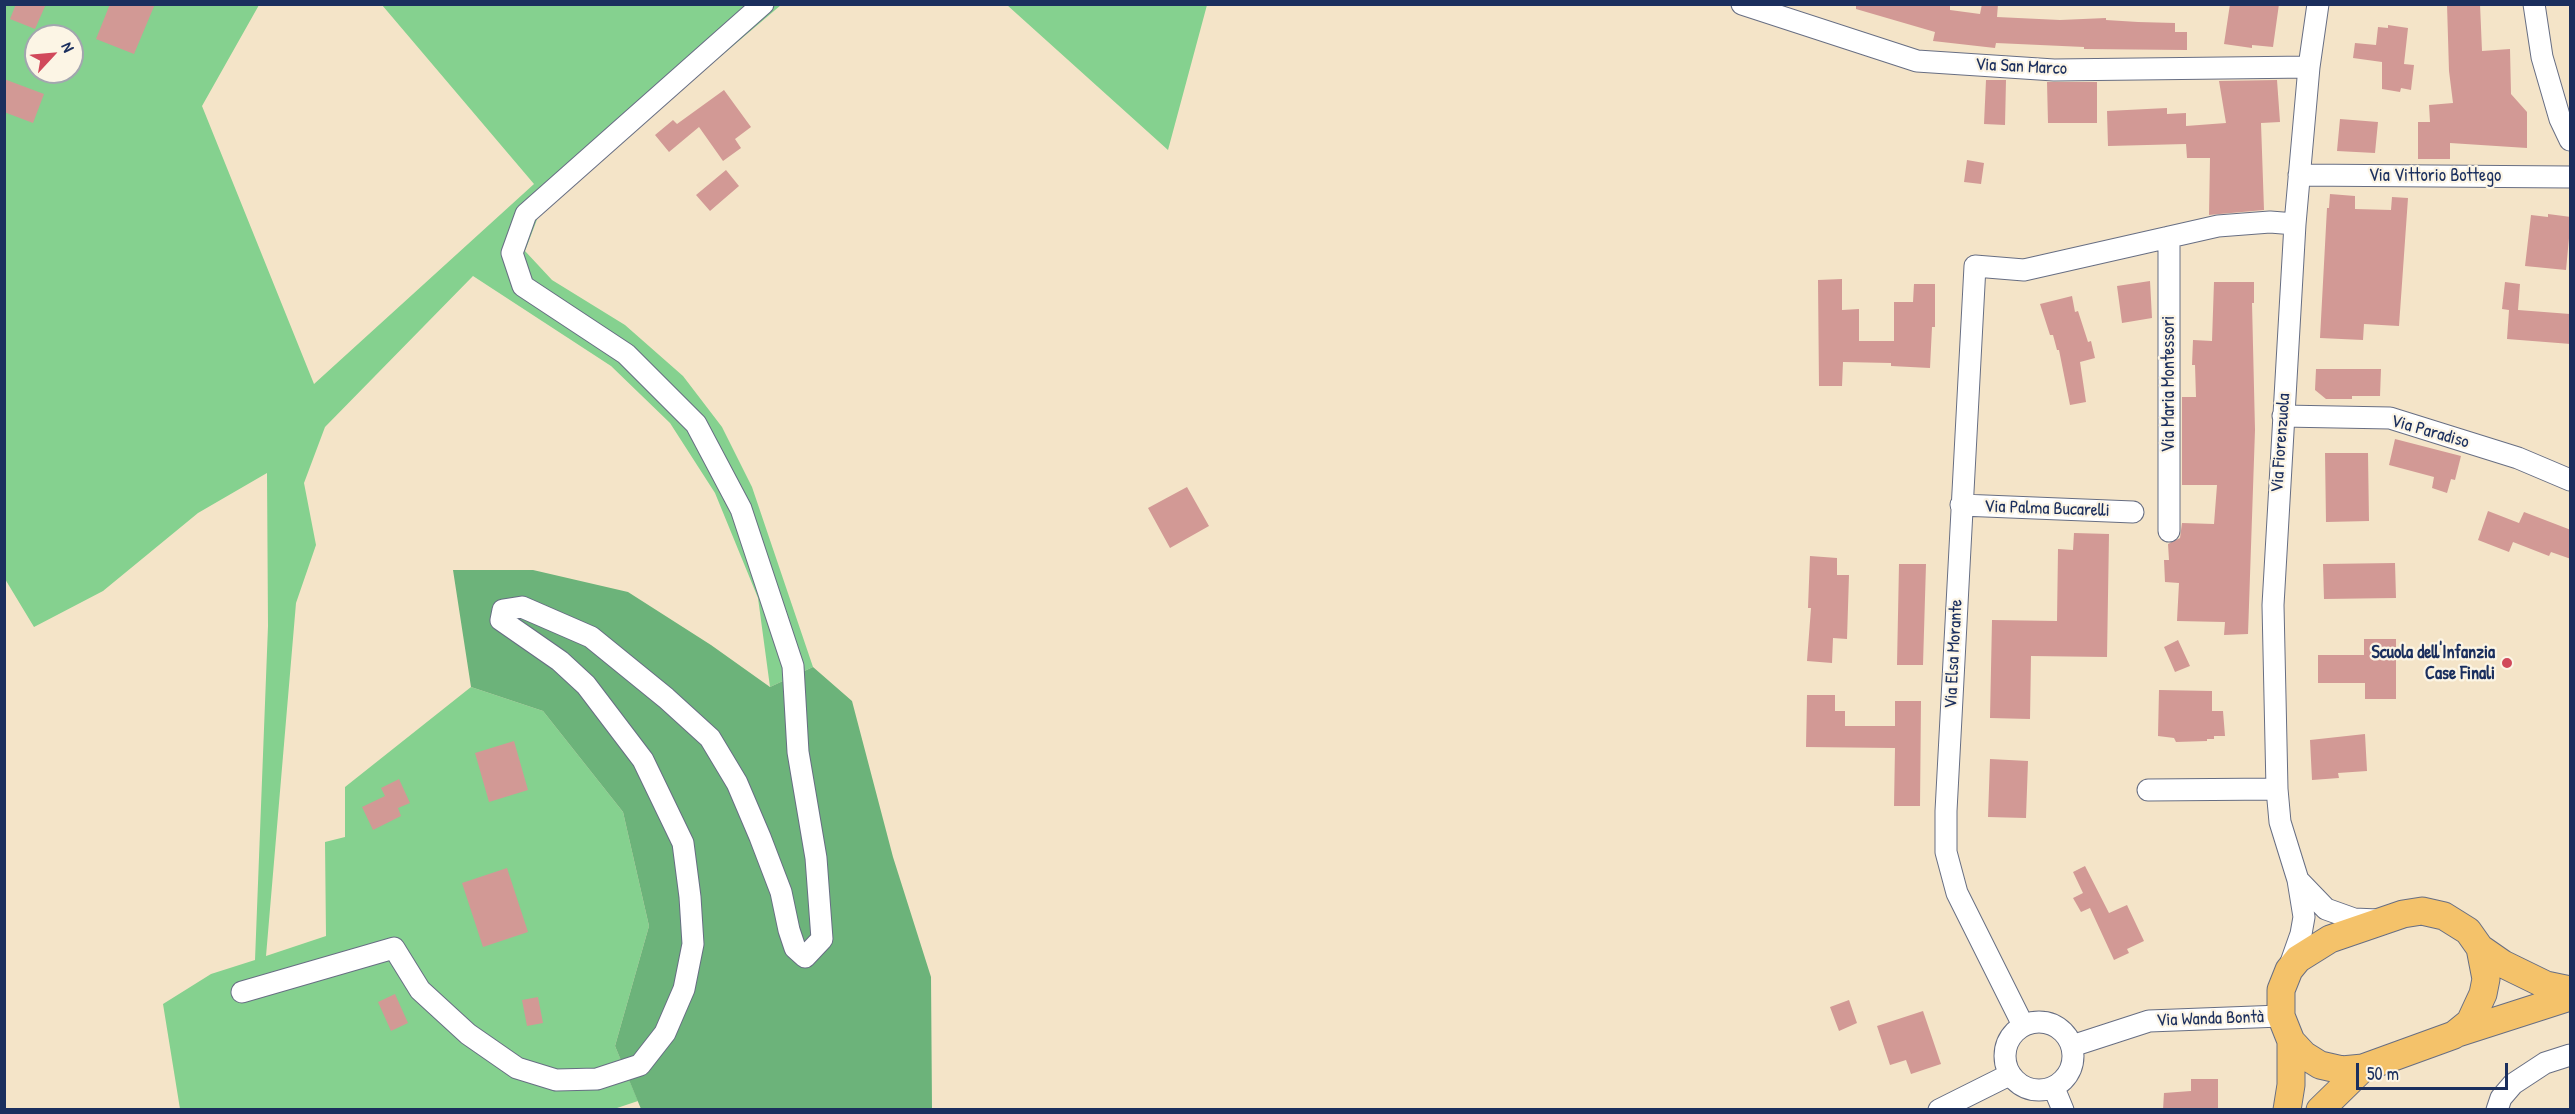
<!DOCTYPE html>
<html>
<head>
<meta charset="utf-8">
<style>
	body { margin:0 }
	#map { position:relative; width:2575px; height:1114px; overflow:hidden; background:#f4e4c8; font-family:"Patrick Hand",sans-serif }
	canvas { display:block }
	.frame { position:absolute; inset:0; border:6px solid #1b2f5e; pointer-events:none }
	.north { position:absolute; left:24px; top:24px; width:60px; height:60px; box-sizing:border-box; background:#fcf5e5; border:2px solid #a2a6af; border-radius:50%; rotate:64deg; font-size:16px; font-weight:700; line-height:24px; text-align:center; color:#1b2f5e }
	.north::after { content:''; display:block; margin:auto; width:21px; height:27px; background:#d1495b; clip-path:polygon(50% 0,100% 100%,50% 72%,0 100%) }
	.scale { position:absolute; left:2356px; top:1063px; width:152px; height:27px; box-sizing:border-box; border:3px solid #1b2f5e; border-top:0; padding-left:8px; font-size:18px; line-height:21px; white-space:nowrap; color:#1b2f5e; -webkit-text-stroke:4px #fcf5e5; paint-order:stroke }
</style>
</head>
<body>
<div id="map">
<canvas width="2575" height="1114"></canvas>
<div class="frame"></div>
<div class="north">N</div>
<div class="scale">50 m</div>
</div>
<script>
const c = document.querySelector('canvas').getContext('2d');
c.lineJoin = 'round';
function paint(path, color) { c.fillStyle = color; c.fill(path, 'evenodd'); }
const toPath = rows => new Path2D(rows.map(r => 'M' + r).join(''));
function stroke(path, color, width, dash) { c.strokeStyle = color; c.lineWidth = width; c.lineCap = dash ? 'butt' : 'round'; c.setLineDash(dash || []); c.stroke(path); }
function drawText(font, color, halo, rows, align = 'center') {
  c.font = font + ' "Patrick Hand",sans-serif'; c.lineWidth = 4.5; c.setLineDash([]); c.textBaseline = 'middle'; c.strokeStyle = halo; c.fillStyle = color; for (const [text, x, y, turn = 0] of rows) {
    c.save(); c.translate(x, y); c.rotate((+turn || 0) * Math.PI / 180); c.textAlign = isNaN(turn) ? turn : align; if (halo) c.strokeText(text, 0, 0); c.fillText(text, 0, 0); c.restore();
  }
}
const green = toPath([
	[5,5,259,5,202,106,314,384,534,184,382,5,781,5,541,209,525,251,552,280,625,325,683,376,722,427,752,487,813,667,770,687,758,598,715,493,670,423,611,366,473,276,325,427,304,483,316,545,296,603,266,956,326,936,325,842,345,837,345,787,471,687,543,711,623,812,649,926,615,1046,638,1101,611,1110,180,1109,163,1004,211,974,255,960,268,626,267,473,198,513,103,591,34,627,5,579],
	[36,36,72,36,72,72,36,72],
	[1007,5,1207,5,1168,150]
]);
const forest = toPath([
	[453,570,533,570,628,592,711,645,770,687,813,667,852,701,893,857,931,977,932,1109,641,1109,615,1046,649,926,623,812,543,711,471,687]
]);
const building = toPath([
	[16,4,46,4,35,29,10,19],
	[110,4,155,4,134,54,96,39],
	[1856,4,1950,4,1950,10,1980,14,1982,4,1998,4,1997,17,2060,20,2106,18,2106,20,2138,22,2175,23,2175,32,2187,32,2187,50,2084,49,2084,47,1996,43,1995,48,1933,41,1935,32,1856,9],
	[2230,4,2279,4,2273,47,2252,45,2252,48,2224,44],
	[2447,4,2480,4,2482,51,2510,49,2511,94,2527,112,2527,148,2450,143,2450,159,2418,159,2418,122,2430,122,2429,105,2453,103,2449,71],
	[2388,25,2408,28,2404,64,2414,65,2411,90,2401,88,2400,92,2382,89,2382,62,2353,58,2355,43,2376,45,2378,27,2388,28],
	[4,79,44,94,33,123,4,112],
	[1986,80,2006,80,2005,125,1984,124],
	[2277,80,2280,122,2261,123,2264,210,2209,215,2210,158,2187,158,2186,144,2108,146,2107,111,2167,108,2167,114,2186,113,2186,126,2226,123,2219,81],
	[2047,82,2097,82,2097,123,2048,123],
	[724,90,751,127,735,139,741,148,723,161,699,127,669,152,655,135,673,120,677,124],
	[2340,119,2378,122,2375,153,2337,151],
	[1967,160,1984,163,1981,184,1964,182],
	[726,170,739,186,710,211,696,195],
	[2330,194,2355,196,2355,209,2391,210,2392,197,2408,198,2399,326,2364,324,2363,340,2320,338,2327,208,2329,208],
	[2548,214,2571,217,2566,270,2525,266,2531,215,2548,217],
	[1842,279,1842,310,1859,309,1859,341,1894,341,1894,302,1913,302,1914,284,1935,284,1935,327,1932,327,1930,368,1891,366,1891,363,1843,362,1842,386,1819,386,1818,280],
	[2150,281,2152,318,2122,323,2117,286],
	[2214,282,2254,282,2254,303,2252,303,2255,430,2248,634,2224,635,2225,622,2177,621,2179,583,2165,582,2164,560,2169,560,2168,544,2180,538,2182,523,2214,524,2217,485,2182,485,2182,397,2196,397,2195,365,2192,365,2193,340,2212,341],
	[2505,282,2520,284,2518,310,2570,314,2571,344,2507,339,2509,310,2502,309],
	[2072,296,2075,312,2078,311,2088,342,2091,341,2095,358,2080,362,2086,402,2070,405,2059,350,2057,350,2053,335,2050,335,2040,304],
	[2316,369,2381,369,2380,396,2352,396,2352,399,2326,399,2315,390],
	[2395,439,2461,456,2455,480,2451,479,2447,493,2432,488,2434,477,2389,465],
	[2325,453,2368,453,2369,521,2326,522],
	[1187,487,1209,526,1170,548,1148,508],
	[2488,511,2519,523,2524,512,2571,530,2571,559,2551,552,2549,556,2513,542,2509,552,2478,540],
	[2074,533,2109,534,2107,657,2031,656,2030,719,1990,718,1992,620,2057,621,2058,549,2073,550],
	[1810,556,1837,558,1837,575,1849,575,1847,639,1833,638,1832,663,1807,661,1811,608,1808,608],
	[2395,563,2396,598,2324,599,2323,564],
	[1899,564,1926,564,1923,665,1897,665],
	[2364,639,2396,639,2396,699,2365,699,2365,683,2318,683,2318,655,2364,655],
	[2178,640,2190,666,2175,672,2164,647],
	[2159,690,2212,691,2212,711,2223,711,2225,736,2214,736,2214,739,2207,739,2207,741,2176,742,2174,738,2158,736],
	[1807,695,1835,695,1835,711,1845,711,1845,726,1895,726,1895,701,1921,701,1920,806,1894,806,1895,748,1806,747],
	[2365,734,2367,771,2338,773,2339,778,2312,780,2310,740],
	[514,741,528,790,489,802,475,753],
	[1990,759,2028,761,2026,818,1988,817],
	[399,779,410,803,398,808,401,816,373,830,362,807,385,796,381,788],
	[2085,866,2109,913,2127,905,2144,941,2127,949,2129,953,2114,960,2090,908,2081,912,2073,898,2083,893,2073,872],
	[507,868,528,932,483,947,462,883],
	[395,994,408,1023,391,1031,378,1002],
	[538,997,543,1023,527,1026,522,1000],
	[1849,1000,1857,1023,1839,1031,1830,1007],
	[1923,1011,1941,1064,1911,1074,1906,1060,1890,1065,1877,1026],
	[2191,1079,2218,1079,2218,1110,2163,1110,2164,1093,2191,1091]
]);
const minor = toPath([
	[1742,4,1917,61,2054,70,2309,67],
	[2534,4,2542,57,2560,119,2570,140],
	[2299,175,2570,177],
	[2283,416,2390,418,2518,458,2570,480],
	[1961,505,2133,512],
	[2169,531,2169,237],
	[2148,790,2277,789],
	[2300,882,2326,909,2354,919,2378,920],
	[2289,968,2301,934,2304,917,2298,880,2280,822,2277,789,2273,605,2295,224,2309,67,2318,4],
	[242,992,394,948,420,990,468,1034,517,1068,556,1080,597,1079,640,1065,665,1033,684,989,693,944,690,897,683,843,643,760,586,685,560,661,501,620,503,610,522,607,591,637,666,698,710,738,737,783,760,837,781,892,789,930,795,948,805,957,822,939,816,858,798,752,793,666,741,509,696,424,626,354,523,286,512,253,526,214,763,4],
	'2005 1056a34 34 0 1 1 68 0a34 34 0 1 1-68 0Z',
	[2023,1025,1957,893,1946,852,1946,811,1975,266,2024,270,2218,226,2270,222,2295,224],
	[2072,1046,2149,1021,2281,1016],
	[2054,1088,2063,1110],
	[1939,1110,2009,1075],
	[2497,1110,2501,1098,2513,1084,2545,1063,2570,1055]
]);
const major = toPath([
	[2480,948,2486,979,2483,994,2470,1022,2454,1035,2363,1068,2342,1070,2320,1065,2304,1055,2291,1041,2281,1016,2281,990,2289,970,2298,959,2330,939,2403,914,2422,911,2444,916,2468,931,2480,948,2503,964,2546,985,2570,990],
	[2458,1033,2570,997],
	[2287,1110,2291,1085,2291,1041],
	[2320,1110,2363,1068]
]);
const markers = [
	[2507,663,6,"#d1495b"]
];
const streetNames = [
	["Via San Marco",2021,67,3],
	["Via Vittorio Bottego",2435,176],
	["Via Maria Montessori",2169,384,-90],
	["Via Paradiso",2430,432,16],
	["Via Fiorenzuola",2281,443,-86],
	["Via Palma Bucarelli",2047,509,2],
	["Via Elsa Morante",1954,654,-87],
	["Via Wanda Bontà",2210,1019,-2]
];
const poiNames = [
	["Scuola dell'Infanzia",2495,653],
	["Case Finali",2495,674]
];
paint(green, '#85d18f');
paint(forest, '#6cb37a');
paint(building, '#d29995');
stroke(minor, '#676e83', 23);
stroke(major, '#676e83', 29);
stroke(minor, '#fff', 21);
stroke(major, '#f4c26a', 27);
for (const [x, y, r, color] of markers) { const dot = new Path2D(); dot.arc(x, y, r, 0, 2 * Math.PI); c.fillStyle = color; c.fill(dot); stroke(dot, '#fcf5e5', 2); }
drawText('18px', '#1b2f5e', '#fcf5e5', streetNames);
drawText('bold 18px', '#1b2f5e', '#fcf5e5', poiNames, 'right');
</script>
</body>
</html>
